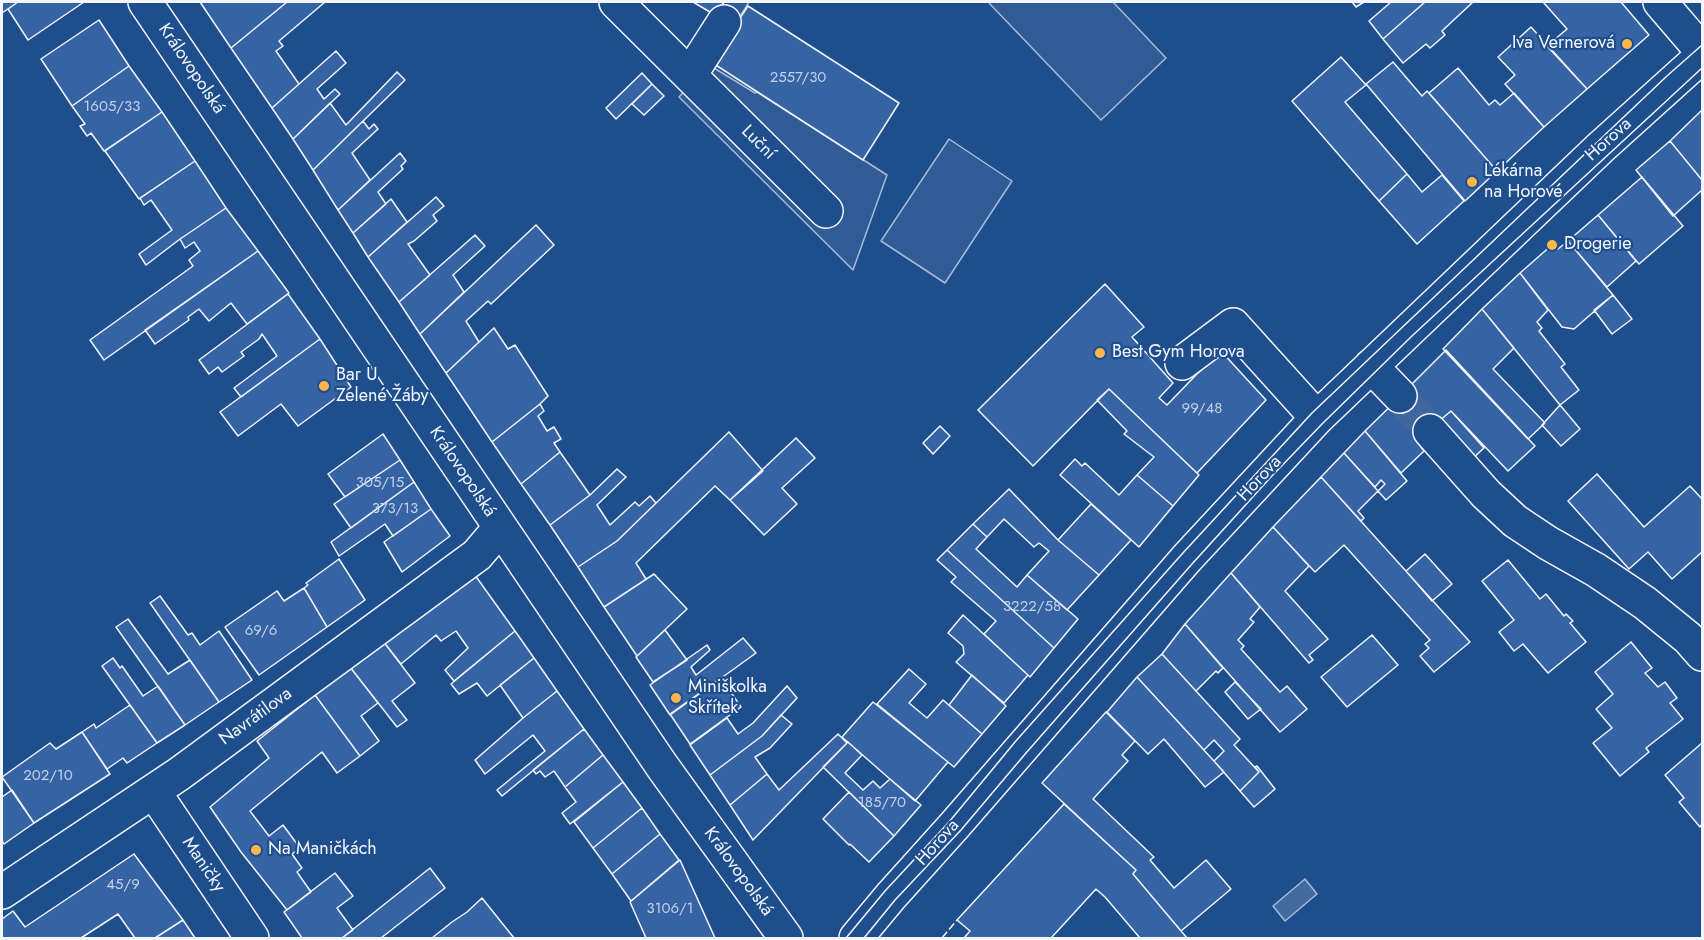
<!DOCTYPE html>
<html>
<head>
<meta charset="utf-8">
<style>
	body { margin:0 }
	#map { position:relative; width:1704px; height:940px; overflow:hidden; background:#1f4e8c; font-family:Jost,sans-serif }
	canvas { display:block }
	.frame { position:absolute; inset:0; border:3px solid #f2f6ff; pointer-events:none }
</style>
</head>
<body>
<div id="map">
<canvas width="1704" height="940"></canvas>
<div class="frame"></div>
</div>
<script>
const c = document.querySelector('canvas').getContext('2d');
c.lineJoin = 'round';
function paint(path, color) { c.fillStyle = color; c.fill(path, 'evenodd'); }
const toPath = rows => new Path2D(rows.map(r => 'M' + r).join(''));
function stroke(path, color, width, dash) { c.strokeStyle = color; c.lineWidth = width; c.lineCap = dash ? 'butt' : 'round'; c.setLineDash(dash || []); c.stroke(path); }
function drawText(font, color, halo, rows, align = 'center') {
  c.font = font + ' Jost,sans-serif'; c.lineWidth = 4.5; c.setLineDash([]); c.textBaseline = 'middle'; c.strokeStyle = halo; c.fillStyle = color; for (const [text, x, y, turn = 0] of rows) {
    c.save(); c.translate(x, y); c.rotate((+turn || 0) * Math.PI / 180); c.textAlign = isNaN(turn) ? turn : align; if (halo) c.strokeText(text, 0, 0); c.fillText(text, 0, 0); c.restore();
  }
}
const built = toPath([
	[724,2,749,2,733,28,715,15,724,2],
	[991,2,1113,2,1166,58,1101,120,989,3,991,2],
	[709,65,755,93,757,92,887,175,853,270,679,97,709,65],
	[949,139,1012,181,945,283,881,241,949,139]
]);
const water = toPath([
	[1305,879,1317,894,1285,921,1273,906,1305,879]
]);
const building = toPath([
	[2,2,18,2,2,13,2,2],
	[18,2,84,2,28,40,8,9,18,2],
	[200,2,287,2,231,48,200,2],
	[287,2,325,2,279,41,283,46,276,51,299,84,272,108,231,48,287,2],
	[693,2,724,2,715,15,693,2],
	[1352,2,1364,2,1356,7,1352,2],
	[1391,2,1425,2,1383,39,1369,21,1391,2],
	[1425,2,1473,2,1442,31,1445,35,1430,48,1426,44,1403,63,1383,39,1425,2],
	[1543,2,1621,2,1649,35,1587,89,1547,46,1567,29,1543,2],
	[748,6,899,103,863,160,711,62,748,6],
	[99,20,129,66,72,106,41,59,99,20],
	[1531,27,1587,89,1544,127,1505,84,1515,75,1498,57,1531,27],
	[336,51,346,63,317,89,324,99,335,89,340,94,293,139,272,108,336,51],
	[1341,57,1366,85,1345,102,1407,174,1379,201,1292,101,1341,57],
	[1393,62,1422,96,1427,91,1497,171,1465,201,1366,84,1393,62],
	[129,66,162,112,104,151,91,133,87,136,80,126,85,124,72,106,129,66],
	[1458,68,1489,105,1495,100,1500,105,1514,93,1544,127,1497,171,1429,93,1458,68],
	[397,72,405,80,313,170,293,139,330,103,346,125,397,72],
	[642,73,652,84,616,119,606,108,642,73],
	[652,84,664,96,644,115,632,104,652,84],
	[1702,110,1702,180,1670,141,1702,110],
	[162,112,195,161,139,199,105,151,162,112],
	[363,121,369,129,374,124,378,129,352,153,370,180,338,210,313,170,363,121],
	[1670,141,1702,180,1702,190,1673,216,1636,170,1670,141],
	[400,153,406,161,401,166,403,169,378,192,386,204,353,233,338,210,400,153],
	[195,161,226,208,180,239,146,265,139,254,172,230,151,200,144,205,140,198,195,161],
	[1407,174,1422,192,1442,175,1464,201,1417,244,1379,201,1407,174],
	[1642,177,1683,226,1639,264,1598,215,1642,177],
	[436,197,444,206,433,215,437,221,414,241,408,244,430,275,399,302,368,257,436,197],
	[391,199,407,222,368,257,353,233,391,199],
	[226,208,258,251,104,360,90,340,193,266,189,260,200,251,194,242,185,248,180,239,226,208],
	[1598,215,1636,261,1607,287,1568,241,1598,215],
	[536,225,554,245,491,304,488,301,466,321,479,342,446,373,420,334,536,225],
	[475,235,485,246,453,275,464,292,420,334,399,302,475,235],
	[1568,241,1613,295,1574,329,1562,327,1520,273,1553,244,1558,249,1568,241],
	[258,251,289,293,247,324,231,303,209,321,199,309,188,317,189,320,155,344,145,330,258,251],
	[1520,273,1548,310,1537,322,1542,328,1539,331,1565,364,1561,367,1579,390,1560,405,1482,309,1520,273],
	[1105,284,1144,327,1132,337,1173,383,1159,398,1167,405,1220,350,1266,400,1197,473,1109,389,1033,466,978,410,1105,284],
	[288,294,320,339,241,397,234,388,277,356,262,334,259,339,241,352,244,356,222,372,218,367,209,374,199,360,288,294],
	[1613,295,1632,319,1612,334,1594,310,1613,295],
	[1482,309,1514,348,1493,369,1545,423,1528,439,1443,349,1482,309],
	[494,328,508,349,515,345,548,396,540,404,492,442,446,373,494,328],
	[320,339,351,387,298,426,281,404,238,436,220,412,320,339],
	[1446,350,1535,446,1508,471,1451,411,1438,422,1409,387,1446,350],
	[1409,388,1438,423,1430,438,1421,447,1424,451,1401,473,1365,431,1409,388],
	[1109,389,1199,475,1173,506,1137,475,1154,457,1124,434,1127,431,1097,400,1109,389],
	[540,404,544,411,538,416,547,431,554,427,561,439,554,443,560,452,521,484,492,442,540,404],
	[1560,405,1580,429,1561,446,1542,425,1560,405],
	[1451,411,1484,448,1472,459,1438,422,1451,411],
	[940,426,950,436,933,454,923,443,940,426],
	[1365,431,1407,481,1386,500,1378,491,1385,484,1381,480,1375,487,1344,453,1365,431],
	[729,432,763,471,730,500,715,486,636,563,646,579,604,607,578,567,617,541,729,432],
	[383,434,400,460,345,497,328,474,383,434],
	[796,438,815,458,782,488,797,504,764,535,730,500,796,438],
	[560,452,590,495,550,525,521,484,560,452],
	[1344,453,1378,491,1358,511,1364,518,1361,521,1321,477,1344,453],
	[1075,459,1082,466,1085,463,1119,495,1137,475,1173,506,1139,547,1060,475,1075,459],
	[400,460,414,482,351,528,334,504,400,460],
	[617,469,626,477,597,505,610,525,635,502,639,506,650,496,656,503,617,541,578,567,550,525,590,495,617,469],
	[1597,474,1644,527,1690,486,1702,499,1702,552,1672,579,1648,552,1629,569,1568,501,1597,474],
	[1321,477,1470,642,1434,672,1420,656,1429,648,1425,644,1430,640,1344,545,1315,572,1273,527,1321,477],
	[414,482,431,509,393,536,385,524,339,556,331,542,414,482],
	[1009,489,1058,540,1099,575,1067,610,1027,575,1049,551,1039,543,1034,547,1004,519,987,537,973,524,1009,489],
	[1091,504,1131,540,1099,575,1058,540,1091,504],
	[431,509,450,536,402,572,384,542,431,509],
	[973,524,987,537,976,549,1017,587,1027,575,1078,619,1054,648,947,550,973,524],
	[1273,527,1309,566,1285,591,1328,639,1309,655,1313,660,1309,663,1231,573,1273,527],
	[947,550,1054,648,1030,677,984,634,996,621,951,582,956,577,937,560,947,550],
	[1425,554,1452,584,1432,601,1406,571,1425,554],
	[339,559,365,600,327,627,304,588,308,585,306,583,339,559],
	[1508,560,1540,599,1546,594,1564,616,1566,614,1573,621,1570,623,1586,642,1548,673,1523,644,1514,651,1499,632,1514,620,1482,581,1508,560],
	[472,571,515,631,454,681,445,670,468,648,456,631,441,641,436,635,401,664,383,641,472,571],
	[1231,573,1260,607,1250,619,1254,622,1238,640,1244,646,1241,649,1280,692,1287,686,1307,709,1280,732,1185,624,1231,573],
	[654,574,687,609,637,656,604,607,654,574],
	[304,588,327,627,259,675,225,627,277,591,284,601,304,588],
	[160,596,188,635,192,633,200,645,219,631,252,680,219,702,150,603,160,596],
	[963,615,1028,675,1004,703,956,662,964,654,963,646,948,633,963,615],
	[128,619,168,674,190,660,219,702,185,725,116,627,128,619],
	[1185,624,1223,668,1218,673,1216,671,1196,691,1162,654,1185,624],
	[665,630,687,660,653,682,636,657,665,630],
	[515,631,534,658,487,696,477,683,459,694,451,684,515,631],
	[1372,635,1398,665,1347,707,1321,677,1372,635],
	[743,638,756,653,670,715,650,685,707,645,710,650,691,667,696,675,743,638],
	[383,641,415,683,392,701,407,720,397,727,350,667,383,641],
	[1631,642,1652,668,1645,673,1658,687,1665,682,1677,698,1670,703,1683,719,1646,748,1649,752,1620,776,1593,743,1612,728,1596,709,1613,694,1595,672,1631,642],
	[1162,654,1240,739,1234,745,1259,772,1240,791,1214,761,1224,751,1214,740,1204,750,1137,677,1162,654],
	[113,658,120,668,122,666,143,696,158,686,185,725,157,743,102,666,113,658],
	[534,658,557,691,523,718,500,685,534,658],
	[350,667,378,703,361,716,379,741,360,756,315,695,350,667],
	[909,669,926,684,909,703,927,718,943,700,982,734,954,767,877,704,909,669],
	[972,675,1006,706,982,734,949,705,972,675],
	[1137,677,1224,772,1205,787,1164,739,1148,754,1107,712,1137,677],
	[721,678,741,707,690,744,670,714,721,678],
	[1235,682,1261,709,1248,719,1225,692,1235,682],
	[787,686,797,698,762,736,710,775,690,745,727,718,738,734,753,723,787,686],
	[557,691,584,729,502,796,497,790,545,751,533,735,485,774,475,760,523,718,557,691],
	[315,695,360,756,337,773,322,752,250,811,269,836,283,825,300,848,292,854,302,868,297,872,311,892,287,910,241,852,210,807,269,758,257,741,315,695],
	[873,702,948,762,915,801,842,737,873,702],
	[130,705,157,743,127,763,123,758,107,769,82,732,94,724,96,728,130,705],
	[1106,712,1135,741,1122,755,1128,761,1093,799,1154,857,1150,860,1174,888,1206,860,1231,889,1181,931,1133,874,1136,870,1042,783,1106,712],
	[781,715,792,724,770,748,755,757,767,774,730,805,710,775,762,736,781,715],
	[584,729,603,755,565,787,554,771,545,777,540,771,536,774,533,770,584,729],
	[82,732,110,774,34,823,2,777,50,743,56,749,82,732],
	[838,734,847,743,753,840,730,805,767,774,779,790,838,734],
	[848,742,862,755,845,773,863,790,873,781,880,788,890,779,921,805,894,836,823,767,848,742],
	[1702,743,1702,824,1700,827,1679,802,1684,798,1665,775,1702,743],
	[603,755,623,782,570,824,562,813,576,802,565,787,603,755],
	[1257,766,1275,789,1254,807,1240,791,1259,772,1255,767,1257,766],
	[623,782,642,808,593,848,574,822,623,782],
	[12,790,34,823,4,844,2,841,2,797,12,790],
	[849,792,894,836,869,862,850,844,849,845,823,819,849,792],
	[1064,804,1136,870,1133,874,1187,938,1140,938,1105,897,1096,889,1052,937,1053,938,964,938,970,931,957,920,1064,804],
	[642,808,660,834,612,874,593,848,642,808],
	[660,834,679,860,631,901,612,874,660,834],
	[134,854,183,920,155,938,135,938,118,914,81,938,2,938,2,919,13,911,25,927,134,854],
	[680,860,715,938,646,938,630,902,680,860],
	[430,868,445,888,381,938,342,938,430,868],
	[335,873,353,896,337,908,353,930,342,938,302,938,284,912,335,873],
	[482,898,514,938,432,938,452,922,467,912,482,898],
	[183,920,195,938,155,938,183,920]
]);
const minorTunnel = toPath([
	[1400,396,1430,431]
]);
const minor = toPath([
	[145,2,662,766,786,938],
	[616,2,826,211],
	[1660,2,1702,51],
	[690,75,724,22],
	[1182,363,1233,325,1317,418],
	[1371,366,1400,396],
	[1430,431,1486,494,1515,521,1548,543,1596,570,1645,603,1688,638,1702,654],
	[154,792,252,938],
	[2,892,179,774,477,555,500,528],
	[856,938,891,896,954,826,1187,558,1317,418,1600,148,1702,56]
]);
const tram = toPath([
	[846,938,885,891,949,822,1015,742,1182,554,1312,413,1668,75,1702,45],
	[864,938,895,900,961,830,1026,753,1192,564,1270,478,1322,424,1413,335,1702,68]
]);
const fence = toPath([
	[942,938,957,920]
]);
const markers = [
	[1627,44,6,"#ffb74d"],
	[1472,182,6,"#ffb74d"],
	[1552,245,6,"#ffb74d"],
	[1100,353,6,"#ffb74d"],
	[324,386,6,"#ffb74d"],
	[676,698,6,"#ffb74d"],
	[256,850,6,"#ffb74d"]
];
const numberNames = [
	["2557/30",798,78],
	["1605/33",112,107],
	["99/48",1202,409],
	["305/15",380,483],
	["373/13",395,509],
	["3222/58",1032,607],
	["69/6",261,631],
	["202/10",48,776],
	["185/70",882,803],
	["45/9",123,885],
	["3106/1",670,909]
];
const poiNames = [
	["Iva Vernerová",1615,44,"right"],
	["Lékárna",1484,172],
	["na Horové",1484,193],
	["Drogerie",1564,245],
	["Best Gym Horova",1112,353],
	["Bar U",336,376],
	["Zelené Žáby",336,397],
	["Miniškolka",688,688],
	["Skřítek",688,709],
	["Na Maničkách",268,850]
];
const streetNames = [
	["Královopolská",191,69,56],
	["Horova",1609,140,-42],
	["Luční",758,143,45],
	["Královopolská",462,472,56],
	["Horova",1260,479,-47],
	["Navrátilova",256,717,-36],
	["Horova",938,843,-48],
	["Maničky",203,865,56],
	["Královopolská",738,872,54]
];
paint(built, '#305b95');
stroke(built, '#a8bbd7', 1.5);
paint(water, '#446ba0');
stroke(water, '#a8bbd7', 1.5);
paint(building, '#3563a3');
stroke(building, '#f2f6ff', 1.5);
stroke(minorTunnel, '#3f679d', 33, [33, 16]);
stroke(minor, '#f2f6ff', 36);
stroke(minor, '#1f4e8c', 33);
stroke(tram, '#f2f6ff', 1.5);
stroke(fence, '#f2f6ff', 1.5, [8, 3]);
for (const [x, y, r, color] of markers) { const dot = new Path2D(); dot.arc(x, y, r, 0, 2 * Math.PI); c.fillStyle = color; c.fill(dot); stroke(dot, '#1f4e8c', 2); }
drawText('15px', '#c3d1e8', null, numberNames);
drawText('18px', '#f2f6ff', '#1f4e8c', poiNames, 'left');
drawText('18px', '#f2f6ff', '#1f4e8c', streetNames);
</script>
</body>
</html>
